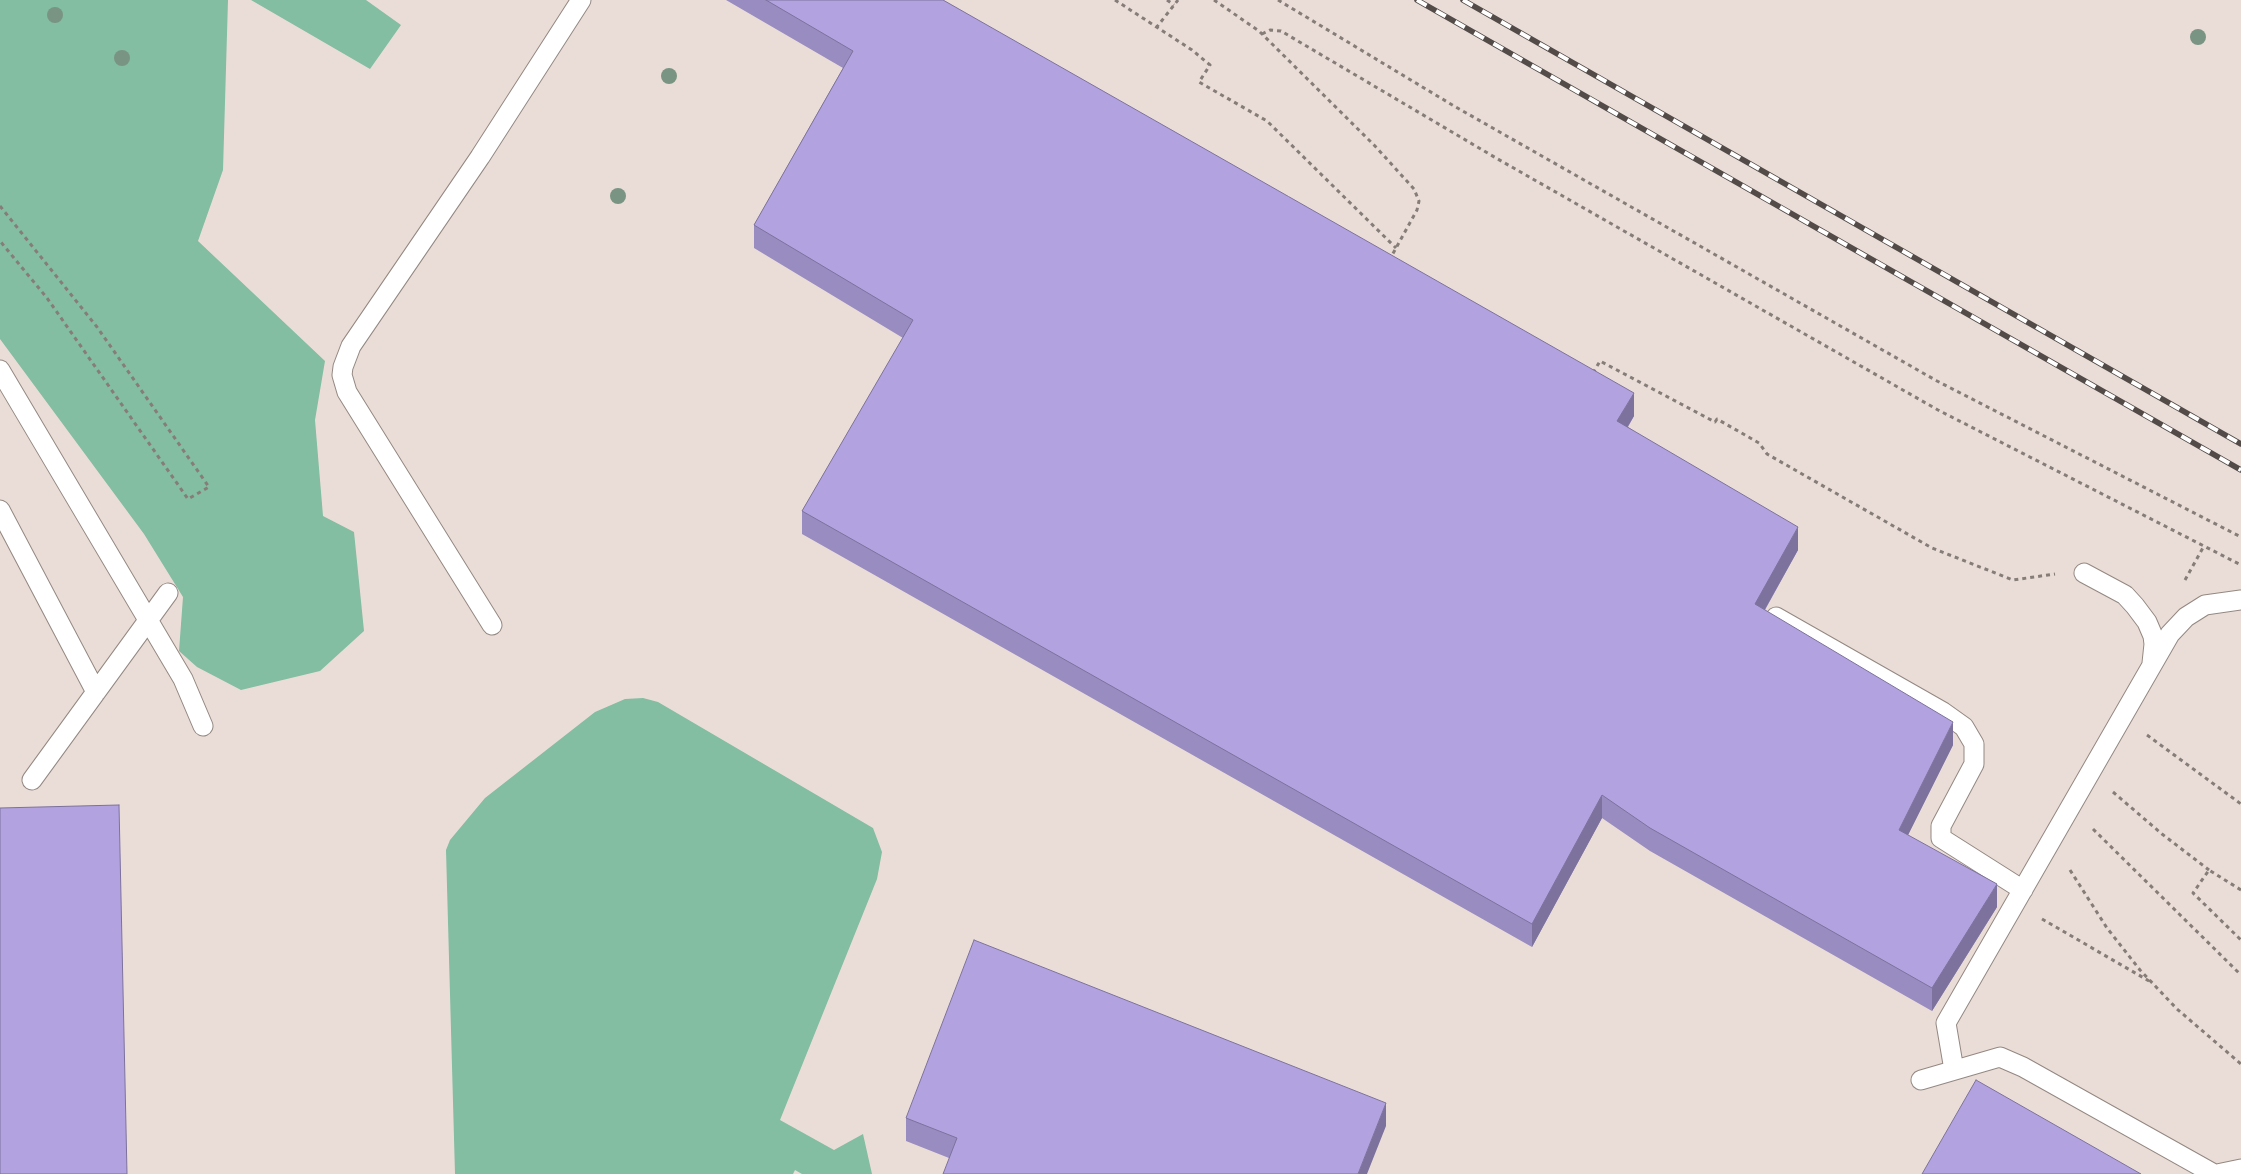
<!DOCTYPE html>
<html>
<head>
<meta charset="utf-8">
<style>
	body { margin:0 }
	canvas { display:block; background:#eaddd7 }
</style>
</head>
<body>
<canvas width="2241" height="1174"></canvas>
<script>
const c = document.querySelector('canvas').getContext('2d');
c.lineJoin = 'round';
function paint(path, color) { c.fillStyle = color; c.fill(path, 'evenodd'); }
const toPath = rows => new Path2D(rows.map(r => 'M' + r).join(''));
function stroke(path, color, width, dash) { c.strokeStyle = color; c.lineWidth = width; c.lineCap = dash ? 'butt' : 'round'; c.setLineDash(dash || []); c.stroke(path); }
const green = toPath([
	[0,0,228,0,223,170,198,241,325,361,315,420,323,516,354,532,364,631,320,671,241,690,197,667,179,651,183,597,144,534,0,339],
	[251,0,366,0,401,25,370,69],
	[643,698,658,702,873,828,882,852,877,879,780,1120,834,1150,863,1134,872,1174,802,1174,795,1170,793,1174,455,1174,446,850,450,840,485,798,595,712,625,699]
]);
const path = toPath([
	[1115,0,1192,50,1210,65,1199,82,1267,121,1396,248],
	[1167,0,1174,5],
	[1214,0,1259,31,1375,146,1414,189,1419,201,1417,210,1390,259],
	[1278,0,1454,106,1937,381,2241,537],
	[1156,28,1178,0],
	[1262,34,1270,30,1281,31,1496,158,1938,410,2241,565],
	[0,206,97,327,209,487,188,499,47,298,0,241],
	[1593,373,1600,361,1715,422,1717,419,1759,443,1767,454,1932,548,2013,580,2055,574],
	[2185,580,2204,546],
	[2147,735,2241,804],
	[2113,792,2162,834,2209,870],
	[2093,829,2241,975],
	[2070,870,2107,928,2140,970,2177,1009,2241,1064],
	[2241,890,2209,870,2193,893,2241,940],
	[2042,919,2149,981]
]);
const lane = toPath([
	[0,370,183,679,203,726],
	[0,510,96,692],
	[2084,573,2125,595,2135,606,2147,622,2153,636,2154,644,2152,663],
	[1776,617,1943,712,1964,727,1974,744,1974,764,1941,826,1941,838,2023,890],
	[492,625,347,392,342,375,343,367,351,346,480,157,581,0],
	[32,780,168,593],
	[1954,1070,1946,1023,2170,634,2186,617,2205,605,2241,600],
	[1921,1080,2000,1057,2023,1067,2214,1174],
	[2217,1174,2241,1169]
]);
const rail = toPath([
	[1417,0,2241,470],
	[1463,0,2241,444]
]);
const trees = [
	[55,15],
	[2198,37],
	[122,58],
	[669,76],
	[618,196]
];
const wall = toPath([
	[726,0,943,0,1634,416,1628,427,1798,550,1765,610,1953,745,1908,835,1997,907,1932,1011,1650,851,1602,818,1532,947,802,534,802,511,903,338,754,248,754,225,843,68],
	[906,1118,1386,1126,949,1158,906,1141]
]);
const shadedWall = toPath([
	[1634,393,1634,416,1617,444,1617,421],
	[1798,527,1798,550,1755,627,1755,604],
	[1953,722,1953,745,1899,853,1899,830],
	[1602,795,1602,818,1532,947,1532,924],
	[1997,884,1997,907,1932,1011,1932,988],
	[1386,1103,1386,1126,1367,1174,1358,1174]
]);
const building = toPath([
	[766,0,943,0,1634,393,1617,421,1798,527,1755,604,1953,722,1899,830,1997,884,1932,988,1650,828,1602,795,1532,924,802,511,913,320,754,225,853,51,766,0],
	[119,805,127,1174,0,1174,0,808,119,805],
	[974,940,1386,1103,1358,1174,943,1174,957,1138,906,1118,974,940],
	[1976,1080,2141,1174,1922,1174,1976,1080]
]);
paint(green, '#83bda2');
stroke(lane, '#948882', 21);
stroke(path, '#867d79', 3, [4, 4]);
stroke(lane, '#fff', 19);
stroke(rail, '#524b48', 5.5);
stroke(rail, '#fff', 4, [11]);
c.fillStyle = '#7a9484';
for (const [x, y] of trees) { c.beginPath(); c.arc(x, y, 8, 0, 2 * Math.PI); c.fill(); }
paint(wall, '#998cc1');
paint(shadedWall, '#7d729d');
paint(building, '#b2a3e0');
stroke(building, '#7d729d', 1);
</script>
</body>
</html>
